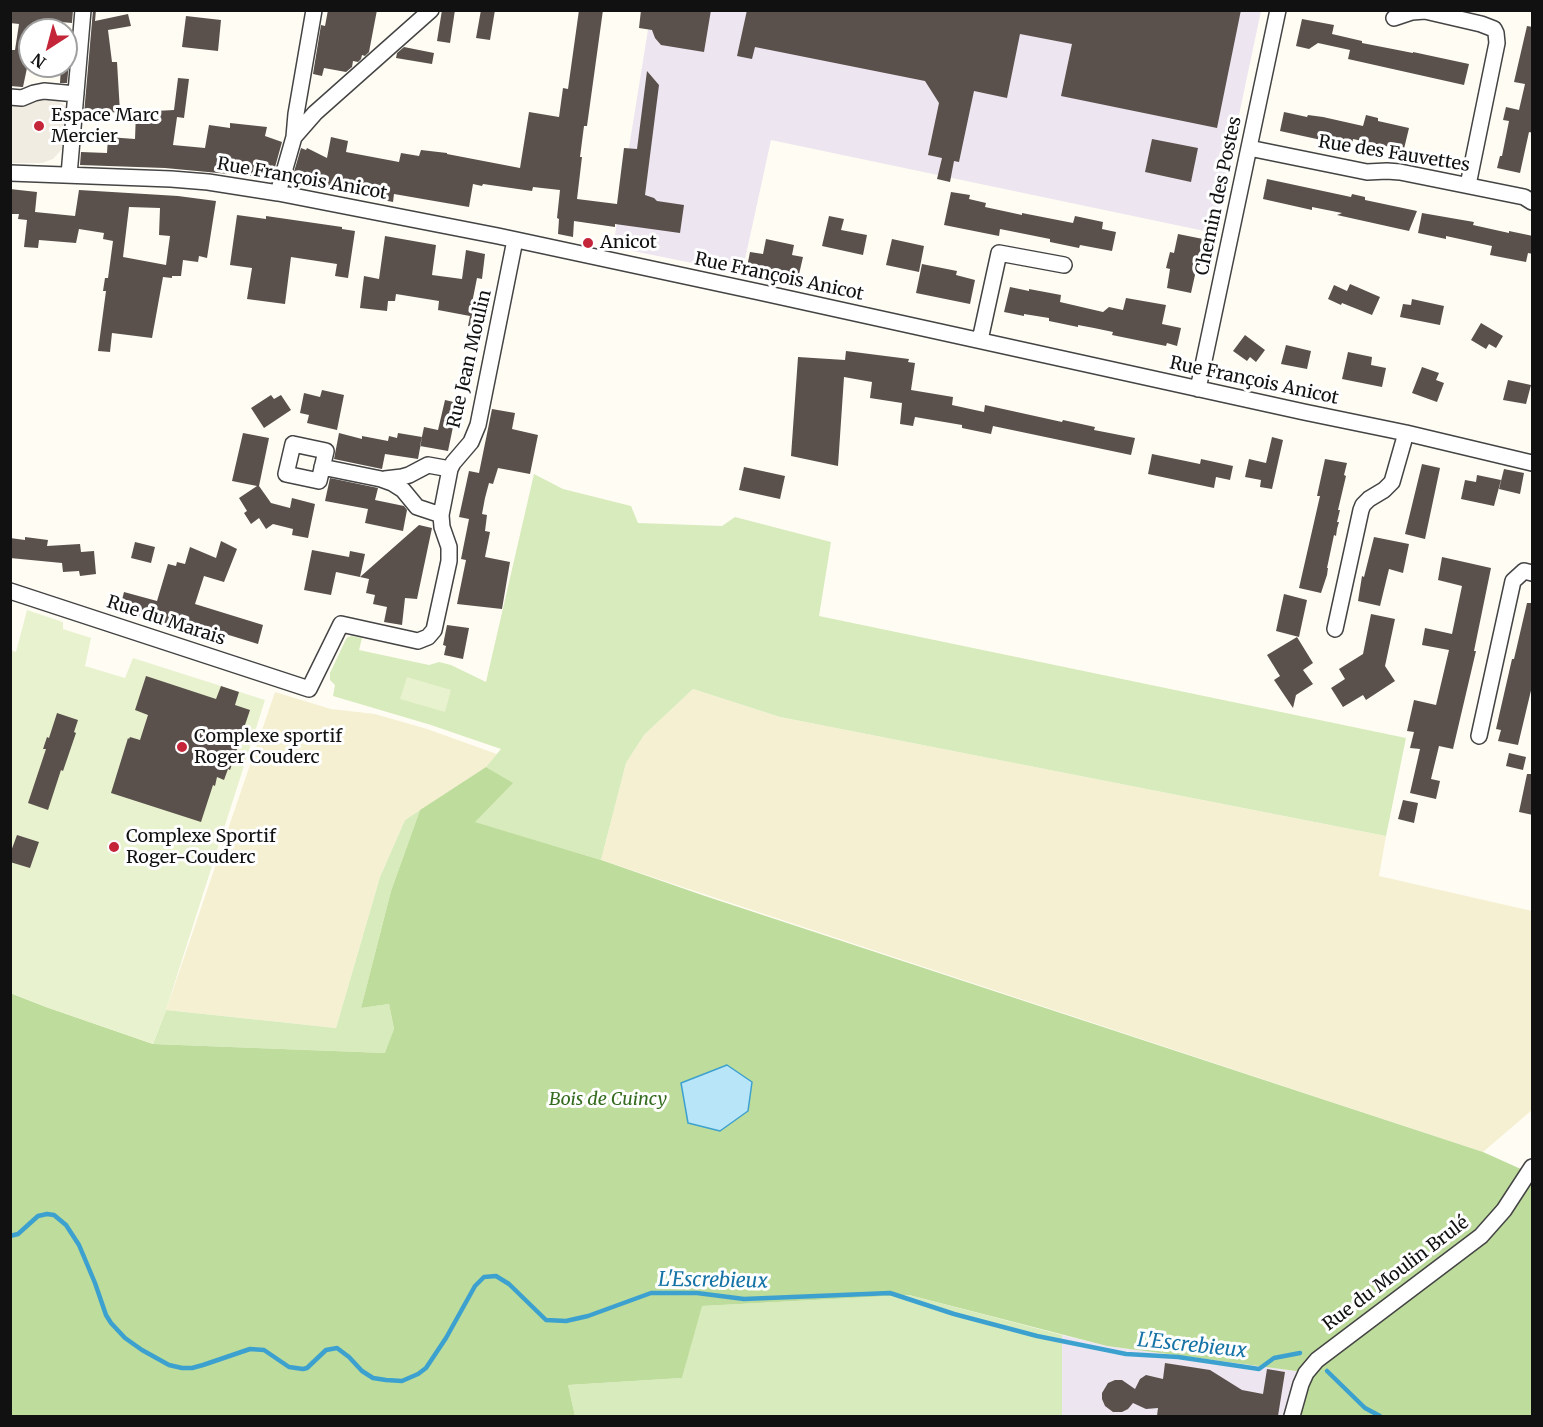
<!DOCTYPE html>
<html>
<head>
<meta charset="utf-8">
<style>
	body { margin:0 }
	#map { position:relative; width:1543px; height:1427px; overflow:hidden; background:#fffcf4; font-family:Merriweather,serif }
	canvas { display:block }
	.frame { position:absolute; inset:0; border:12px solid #111; pointer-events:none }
	.north { position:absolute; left:18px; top:18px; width:60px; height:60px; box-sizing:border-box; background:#fff; border:2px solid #a0a0a0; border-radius:50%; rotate:216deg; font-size:16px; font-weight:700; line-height:24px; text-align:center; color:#111 }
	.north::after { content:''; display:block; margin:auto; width:21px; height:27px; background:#c42539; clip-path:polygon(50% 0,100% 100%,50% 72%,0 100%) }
</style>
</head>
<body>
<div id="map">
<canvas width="1543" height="1427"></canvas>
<div class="frame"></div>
<div class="north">N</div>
</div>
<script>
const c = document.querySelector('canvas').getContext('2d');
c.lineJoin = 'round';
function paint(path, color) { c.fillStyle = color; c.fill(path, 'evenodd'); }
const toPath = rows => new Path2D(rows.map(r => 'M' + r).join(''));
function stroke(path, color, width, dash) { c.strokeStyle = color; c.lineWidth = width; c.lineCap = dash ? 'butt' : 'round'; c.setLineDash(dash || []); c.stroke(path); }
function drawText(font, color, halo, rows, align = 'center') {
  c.font = font + ' Merriweather,serif'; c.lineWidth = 6; c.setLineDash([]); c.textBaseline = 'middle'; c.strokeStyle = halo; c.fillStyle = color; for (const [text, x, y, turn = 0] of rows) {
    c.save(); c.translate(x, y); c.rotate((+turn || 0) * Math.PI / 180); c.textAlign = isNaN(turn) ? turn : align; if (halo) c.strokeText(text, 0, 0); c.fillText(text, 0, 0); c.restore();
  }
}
const industrial = toPath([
	[651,11,1261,11,1214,233,771,140,742,273,613,247],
	[1062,1335,1107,1346,1312,1373,1299,1416,1062,1416]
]);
const farmland = toPath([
	[693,689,780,717,1386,836,1379,876,1532,911,1532,1110,1483,1152,601,860,626,763,644,735],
	[275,692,331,709,375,714,427,729,497,754,486,767,405,820,380,877,336,1028,166,1010]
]);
const green = toPath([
	[534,474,563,489,631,506,638,523,722,526,735,517,831,542,819,616,1406,738,1386,836,780,717,693,689,644,735,626,763,601,860,474,822,512,783,486,767,501,749,431,725,333,696,335,685,330,680,330,673,346,639,348,637,352,636,362,638,359,650,429,665,439,662,451,665,486,682],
	[420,810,391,891,361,1008,389,1004,394,1029,386,1053,153,1044,166,1010,336,1028,380,877,405,820],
	[909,1295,1062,1335,1062,1416,575,1416,568,1385,682,1378,701,1306]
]);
const forest = toPath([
	[486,767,513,783,475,822,601,860,705,896,1483,1152,1532,1174,1532,1416,1299,1416,1311,1373,1107,1346,909,1295,702,1306,682,1378,568,1385,575,1416,11,1416,10,993,46,1007,153,1044,385,1053,394,1029,389,1004,361,1008,391,891,420,810]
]);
const pitch = toPath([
	[27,610,63,622,63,629,91,638,85,666,125,678,133,658,265,700,166,1010,153,1044,46,1007,11,993,10,650,16,652],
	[407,677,451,690,445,712,400,699]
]);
const plaza = toPath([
	[47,96,57,100,65,106,68,113,64,147,53,159,42,163,11,163,11,105,20,105]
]);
const water = toPath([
	[727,1065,752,1082,748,1111,720,1131,688,1123,681,1083,727,1065]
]);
const stream = toPath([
	[10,1236,18,1234,38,1216,47,1214,54,1215,66,1225,79,1245,95,1283,106,1315,111,1323,125,1338,142,1350,169,1365,182,1368,192,1368,203,1365,250,1349,264,1350,289,1367,303,1369,307,1368,326,1350,337,1348,349,1357,362,1371,373,1378,386,1380,402,1381,418,1374,426,1368,446,1338,475,1286,484,1277,496,1276,509,1284,546,1320,566,1321,588,1316,651,1293,697,1293,744,1299,890,1293,954,1314,1037,1336,1126,1354,1178,1357,1259,1369,1274,1358,1300,1353],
	[1327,1371,1365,1408,1380,1416]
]);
const building = toPath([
	[10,10,73,10,72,23,61,22,61,30,30,30,30,69,27,68,23,87,22,87,10,86,10,58,12,50,15,50,19,24,10,23],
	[93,10,96,10,95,21,128,14,131,26,108,30,112,62,117,62,120,112,84,114],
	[328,10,377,10,369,52,365,56,362,55,361,59,358,62,353,61,352,67,346,72,324,68,322,76,313,74,321,25,325,26],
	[442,10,455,10,450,43,437,41],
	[481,10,495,10,490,40,476,38],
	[579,10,603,10,587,126,584,126,580,157,582,157,577,199,617,204,624,148,637,149,647,71,659,85,645,195,654,198,657,201,684,205,680,233,615,224,615,227,574,221,573,237,558,234,559,219,557,218,560,190,533,187,532,191,483,184,482,186,473,184,469,207,394,194,393,202,291,182,301,148,306,150,307,148,327,158,331,137,348,141,346,152,399,162,401,153,419,156,421,150,447,153,447,154,520,168,529,112,559,117,563,88,568,89],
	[641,10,711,10,704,52,661,45,655,38,652,30,639,28],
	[747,10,1241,10,1217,128,1061,96,1072,44,1020,34,1007,98,974,91,959,162,954,161,950,182,937,179,942,158,928,155,939,103,925,81,755,47,752,59,737,56],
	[186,16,221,20,218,51,182,47],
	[1302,19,1334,25,1332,34,1362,41,1362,43,1413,53,1413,52,1469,64,1464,85,1348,59,1350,50,1318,43,1309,49,1296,46],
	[1527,26,1533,27,1533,133,1529,132,1520,173,1497,168,1500,156,1502,156,1509,121,1503,120,1506,107,1519,110,1525,84,1514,82],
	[404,47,434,53,432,64,396,58,397,53],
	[66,53,70,53,67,83,60,83,61,66,66,66],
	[178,78,189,79,184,118,177,117,173,145,205,148,209,125,230,128,230,123,267,127,265,136,282,142,272,178,165,168,80,165,81,152,107,153,108,137,135,139,136,112,174,110],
	[1284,112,1307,117,1308,115,1323,117,1363,126,1366,115,1378,118,1378,121,1409,128,1403,153,1389,150,1390,147,1353,139,1352,145,1336,141,1335,143,1280,131],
	[1152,139,1198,148,1191,182,1145,172],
	[1267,179,1351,197,1352,194,1365,197,1365,200,1417,211,1409,231,1337,215,1342,213,1312,207,1312,210,1263,199],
	[10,189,37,192,35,212,75,216,79,190,178,196,216,201,207,258,199,256,198,262,183,260,181,276,172,276,172,278,163,277,152,338,112,333,110,352,98,351,106,291,103,291,105,278,108,278,113,241,103,239,104,233,79,229,76,243,39,240,38,248,24,247,27,220,18,219,19,214,10,214],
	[129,207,160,208,159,235,170,236,166,265,123,257],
	[951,192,970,195,969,199,986,203,985,207,1022,215,1022,213,1073,223,1075,216,1103,222,1102,229,1116,232,1112,251,1080,245,1079,248,1050,242,1050,239,1000,229,999,236,944,225],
	[1422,213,1474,222,1473,225,1509,233,1509,231,1533,236,1533,254,1528,253,1526,262,1490,255,1492,246,1446,236,1446,239,1418,233],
	[237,215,266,219,266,216,342,227,342,229,355,231,348,278,335,276,337,264,291,257,285,304,247,299,252,268,230,265],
	[829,216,844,219,841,230,867,235,863,255,822,246],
	[1178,234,1203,239,1191,293,1167,288,1170,269,1166,268,1170,252,1174,253],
	[385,236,436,245,432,275,462,279,466,250,485,254,482,279,477,278,472,303,486,306,482,328,468,326,470,316,438,310,439,301,396,294,395,301,388,301,387,311,360,308,364,276,379,279],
	[766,239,794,245,792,255,803,257,797,283,746,272,750,252,763,254],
	[892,239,924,246,919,272,886,265],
	[922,264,957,271,956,275,975,280,970,304,916,293],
	[1350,284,1380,297,1372,315,1342,303,1341,305,1328,299,1334,285,1347,291],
	[1010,287,1029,291,1029,289,1061,295,1060,302,1103,312,1109,307,1123,310,1126,298,1166,305,1162,324,1181,328,1177,346,1167,343,1166,346,1112,335,1113,332,1094,328,1078,325,1078,327,1049,321,1049,318,1024,314,1024,316,1004,312],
	[1412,299,1444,306,1440,325,1400,317,1403,304,1411,305],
	[1481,323,1503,336,1496,348,1489,344,1486,349,1471,340],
	[1245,335,1265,350,1256,362,1250,357,1247,361,1233,351],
	[1286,345,1311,351,1307,369,1281,364],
	[846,351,909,359,908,362,915,363,911,390,953,397,952,405,984,412,985,405,1062,422,1063,420,1095,427,1094,430,1135,438,1131,455,993,426,991,434,962,428,962,425,915,417,913,426,900,424,902,403,870,398,872,382,844,377,838,466,791,456,798,357,845,360],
	[1348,352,1372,357,1371,365,1386,368,1382,387,1342,379],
	[1422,367,1439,373,1436,380,1444,383,1437,402,1412,393],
	[1508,380,1531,385,1526,404,1503,400],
	[322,390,344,395,337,430,307,423,309,415,300,413,304,393,320,397],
	[271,395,274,399,281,395,291,410,264,428,251,408],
	[445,400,458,403,448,451,420,446,424,427,438,430],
	[492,409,515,413,512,429,538,435,530,474,498,468,493,484,489,483,485,498,482,514,487,515,485,531,490,532,485,557,510,562,502,609,457,604,466,560,461,559,469,519,459,517,469,471,479,473],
	[243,433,269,438,259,486,271,503,290,508,292,498,315,504,308,538,292,535,293,529,273,524,266,529,259,518,251,524,244,513,247,511,239,498,257,486,232,481],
	[339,433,362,439,362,436,388,441,389,436,397,438,398,433,422,437,418,459,385,454,382,469,334,459],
	[1272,437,1283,440,1272,489,1260,487,1261,480,1245,477,1249,459,1266,463],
	[1152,454,1200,464,1201,459,1233,466,1230,480,1216,477,1214,488,1148,474],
	[1325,459,1347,463,1344,475,1346,476,1338,510,1340,510,1337,522,1339,522,1337,529,1336,536,1334,535,1327,568,1328,568,1327,575,1321,593,1299,588,1320,496,1317,496],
	[1422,464,1440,468,1425,539,1405,534],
	[744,467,785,476,780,499,739,490],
	[1504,469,1524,473,1520,494,1499,489],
	[1477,475,1501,480,1494,506,1461,499,1465,480,1476,482],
	[330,478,378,488,375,500,404,506,407,510,403,531,365,523,368,509,325,501],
	[419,525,432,528,417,599,405,598,402,625,384,622,387,607,373,604,375,595,366,593,369,579,360,577],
	[25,537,48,540,47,546,80,544,81,552,94,551,96,574,80,576,79,571,63,572,62,563,10,558,10,538,25,540],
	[1374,537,1409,544,1403,573,1389,569,1380,606,1358,601,1362,576,1364,577],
	[221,541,237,549,224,582,204,576,195,604,263,625,258,644,180,620,178,628,148,618,119,612,124,592,157,601,168,564,176,566,177,562,185,564,190,547,216,558],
	[135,542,155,547,151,563,131,558],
	[312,550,349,557,350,551,365,554,360,577,336,572,331,595,304,590],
	[1442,557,1491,568,1474,651,1476,651,1453,749,1439,746,1431,779,1440,781,1436,799,1410,793,1420,749,1410,748,1414,732,1407,731,1414,700,1436,705,1449,650,1422,645,1425,628,1452,634,1462,586,1438,580],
	[1284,594,1307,600,1299,637,1276,631],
	[1527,603,1533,603,1533,682,1518,745,1498,741,1501,730,1496,729,1512,659,1514,659],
	[1371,614,1395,619,1385,666,1395,681,1366,700,1363,695,1343,707,1331,688,1345,679,1339,669,1363,654],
	[447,625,469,628,463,659,444,655,446,646,443,645],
	[1297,637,1313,663,1303,670,1313,684,1296,695,1293,708,1274,680,1280,676,1267,655],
	[146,676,216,699,221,686,239,692,235,705,250,710,230,770,228,769,224,780,217,777,215,786,213,785,201,822,111,793,128,738,129,739,130,737,140,740,148,715,135,710],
	[57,713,78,720,74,732,76,733,63,771,61,770,48,810,28,803,46,749,43,749,47,737,49,738],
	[1509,753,1526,757,1523,770,1506,766],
	[1527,774,1533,774,1533,815,1519,812],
	[1403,800,1418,803,1414,823,1398,819],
	[17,835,39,842,30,868,10,862,10,854],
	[1165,1363,1210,1370,1242,1390,1263,1394,1267,1369,1285,1372,1278,1416,1157,1416,1158,1408,1146,1409,1133,1403,1128,1409,1122,1412,1113,1412,1105,1406,1102,1399,1102,1393,1108,1383,1115,1380,1122,1380,1135,1389,1140,1379,1146,1375,1163,1379]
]);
const minor = toPath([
	[1394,18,1412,12,1425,11,1481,24,1494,29,1496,33,1497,43,1468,185],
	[10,97,22,98,34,93,44,91,76,94],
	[294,137,315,113,431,10],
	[1249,148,1367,172,1387,171,1400,172,1524,197,1532,202],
	[10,173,171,179,208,182,278,193,498,236,759,292,1304,412,1406,433,1532,463],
	[69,175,83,10],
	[278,193,294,137,296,114,314,10],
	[980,340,999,253,1064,265],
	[1198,389,1278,10],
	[293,444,326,451,319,481,286,474,293,444],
	[322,467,381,479,392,483,403,490,417,507,441,515],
	[385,479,402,477,409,475,428,465,450,469],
	[10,591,309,689,341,624,418,641,428,637,434,630,449,561,449,547,442,527,441,515,450,469,453,463,471,442,478,425,515,240],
	[1335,629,1361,510,1363,505,1369,499,1384,490,1392,482,1406,433],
	[1479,736,1513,581,1524,571,1532,573],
	[1292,1416,1301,1384,1306,1373,1317,1360,1481,1236,1504,1210,1532,1167]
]);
const markers = [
	[39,126,6,"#c42539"],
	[588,243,6,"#c42539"],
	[182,747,6,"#c42539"],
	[114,847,6,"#c42539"]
];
const poiNames = [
	["Espace Marc",51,116],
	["Mercier",51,137],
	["Anicot",600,243],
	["Complexe sportif",194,737],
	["Roger Couderc",194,758],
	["Complexe Sportif",126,837],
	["Roger-Couderc",126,858]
];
const streetNames = [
	["Rue des Fauvettes",1394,154,9],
	["Rue François Anicot",302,179,10],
	["Chemin des Postes",1219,196,-78],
	["Rue François Anicot",779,277,12],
	["Rue Jean Moulin",470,359,-77],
	["Rue François Anicot",1254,381,12],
	["Rue du Marais",166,621,18],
	["Rue du Moulin Brulé",1396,1274,-37]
];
const parkNames = [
	["Bois de Cuincy",608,1100]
];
const waterNames = [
	["L'Escrebieux",713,1281,1],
	["L'Escrebieux",1192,1346,6]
];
paint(industrial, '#ede5ef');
paint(farmland, '#f6f0d3');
paint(green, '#d8ebbc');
paint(forest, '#bedc9b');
paint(pitch, '#e8f2ce');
paint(plaza, '#f1ece1');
paint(water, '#b8e5f7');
stroke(water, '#3da1d0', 1.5);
stroke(stream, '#3da1d0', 4.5);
paint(building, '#5a514d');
stroke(minor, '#444', 18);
stroke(minor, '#fff', 15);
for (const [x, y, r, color] of markers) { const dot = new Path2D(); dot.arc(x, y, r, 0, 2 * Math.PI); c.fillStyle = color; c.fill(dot); stroke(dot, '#fff', 2); }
drawText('18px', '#111', '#fff', poiNames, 'left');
drawText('18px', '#111', '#fff', streetNames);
drawText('italic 18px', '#346b1e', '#fff', parkNames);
drawText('italic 20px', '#1673a6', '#fff', waterNames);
</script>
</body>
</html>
